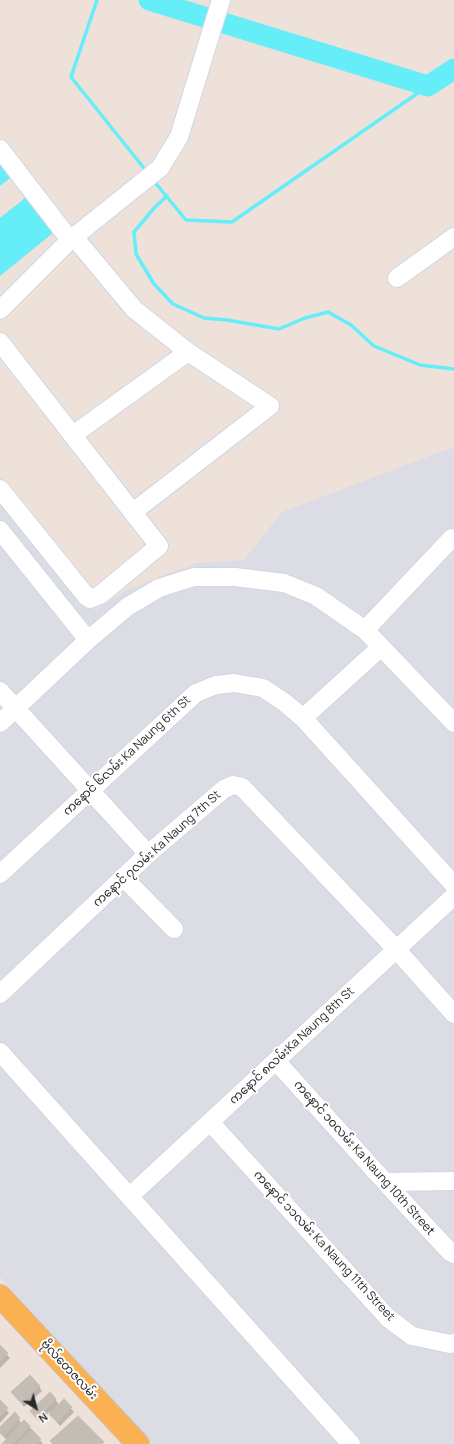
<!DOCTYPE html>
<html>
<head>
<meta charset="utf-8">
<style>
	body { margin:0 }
	#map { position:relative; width:454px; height:1444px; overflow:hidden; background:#ede1da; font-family:Manrope,sans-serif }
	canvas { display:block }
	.north { position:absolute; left:16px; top:1388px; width:40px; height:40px; -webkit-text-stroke:3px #fff; paint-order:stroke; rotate:144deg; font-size:11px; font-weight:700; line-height:16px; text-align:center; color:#2a2a2a }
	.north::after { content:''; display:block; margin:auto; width:14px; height:18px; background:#2a2a2a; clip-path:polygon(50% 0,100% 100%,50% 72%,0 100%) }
</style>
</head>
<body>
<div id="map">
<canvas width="454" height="1444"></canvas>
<div class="north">N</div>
</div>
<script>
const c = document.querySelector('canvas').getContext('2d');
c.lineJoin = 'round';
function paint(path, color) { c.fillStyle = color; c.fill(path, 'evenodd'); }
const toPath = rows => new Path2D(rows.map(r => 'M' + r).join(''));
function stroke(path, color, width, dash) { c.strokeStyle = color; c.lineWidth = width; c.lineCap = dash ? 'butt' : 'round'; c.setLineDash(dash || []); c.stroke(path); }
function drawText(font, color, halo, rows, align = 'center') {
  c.font = font + ' Manrope,"Noto Sans Myanmar",sans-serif'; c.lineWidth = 4; c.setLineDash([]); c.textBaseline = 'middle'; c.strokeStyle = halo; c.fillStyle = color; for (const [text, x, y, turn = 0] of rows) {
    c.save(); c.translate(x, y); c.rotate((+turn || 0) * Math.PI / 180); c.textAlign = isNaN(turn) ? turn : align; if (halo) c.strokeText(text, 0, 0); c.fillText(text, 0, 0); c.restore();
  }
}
const industrial = toPath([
	[454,447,454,1444,153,1444,0,1277,0,497,96,610,126,590,197,563,244,560,282,512]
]);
const water = toPath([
	[0,165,10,178,0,186],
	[25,198,53,233,0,276,0,218]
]);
const shadow = toPath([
	[0,1346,10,1358,0,1368],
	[39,1386,42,1391,24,1407,12,1392],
	[55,1399,59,1405,64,1400,74,1412,60,1426,53,1418,49,1412,40,1422,31,1411],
	[0,1402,9,1413,0,1423],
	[15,1414,22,1424,29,1426,43,1444,3,1444,7,1440,0,1433,0,1428]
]);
const stream = toPath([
	[97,0,71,77,147,172],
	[153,180,186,220,232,222,428,86],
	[167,196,155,207,134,232,136,254,154,284,173,304,204,318,227,320,279,329,305,318,328,312,351,325,374,346,420,365,454,369]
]);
const river = toPath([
	[149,0,428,86,454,69]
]);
const building = toPath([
	[0,1345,8,1353,0,1361,0,1345],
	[30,1375,40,1386,21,1403,11,1392,30,1375],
	[50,1392,56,1399,36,1418,30,1411,50,1392],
	[64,1399,72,1407,57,1422,49,1414,64,1399],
	[0,1400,8,1408,0,1416,0,1400],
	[15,1412,20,1418,3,1436,0,1433,0,1427,15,1412],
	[78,1416,92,1430,77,1444,53,1444,50,1441,78,1416],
	[24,1420,30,1426,12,1444,2,1444,24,1420],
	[32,1430,41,1439,36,1444,17,1444,32,1430],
	[92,1430,104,1442,102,1444,77,1444,92,1430]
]);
const minor = toPath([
	[0,149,70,240],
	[74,237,134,309,188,352,270,406,133,512],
	[397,278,454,237],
	[0,310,70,240,160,168,179,137,221,0],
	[0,342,159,546,100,595,90,599,87,597,0,489],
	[73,435,188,352],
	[0,530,88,640],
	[365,630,452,538],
	[0,691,148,854],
	[303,718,381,647],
	[0,723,88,640,127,607,159,588,194,577,235,577,284,583,316,596,365,630,454,723],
	[0,874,196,693,216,685,234,683,263,688,284,702,303,718,454,885],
	[123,877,174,929],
	[0,994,148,854,224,789,233,785,242,787,396,949,454,1014],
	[0,1052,351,1444],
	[276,1061,385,1182,450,1252,454,1254],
	[210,1122,388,1318,412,1336,450,1344,454,1343],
	[385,1182,454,1181],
	[130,1196,454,896]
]);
const major = toPath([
	[0,1296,138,1444]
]);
const streetNames = [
	["ကနောင် ၆လမ်း Ka Naung 6th St",127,756,-43],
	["ကနောင် ၇လမ်း Ka Naung 7th St",157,849,-42],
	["ကနောင် ၈လမ်းKa Naung 8th St",292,1046,-43],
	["ကနောင် ၁၀လမ်း Ka Naung 10th Street",364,1158,48],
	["ကနောင် ၁၁လမ်း Ka Naung 11th Street",324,1246,47],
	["ဗိုလ်တေဇလမ်း",69,1370,47]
];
paint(industrial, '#dcdce5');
paint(water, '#65eef8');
paint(shadow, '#0003');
stroke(stream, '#65eef8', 3.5);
stroke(river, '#65eef8', 21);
paint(building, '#c4bdb6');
stroke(building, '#c9bdb4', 1);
stroke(minor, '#cfd7e4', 20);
stroke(major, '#c3c3c3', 24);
stroke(minor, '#fff', 18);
stroke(major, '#fbb151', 22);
drawText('12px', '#2a2a2a', '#fff', streetNames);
</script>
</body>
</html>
